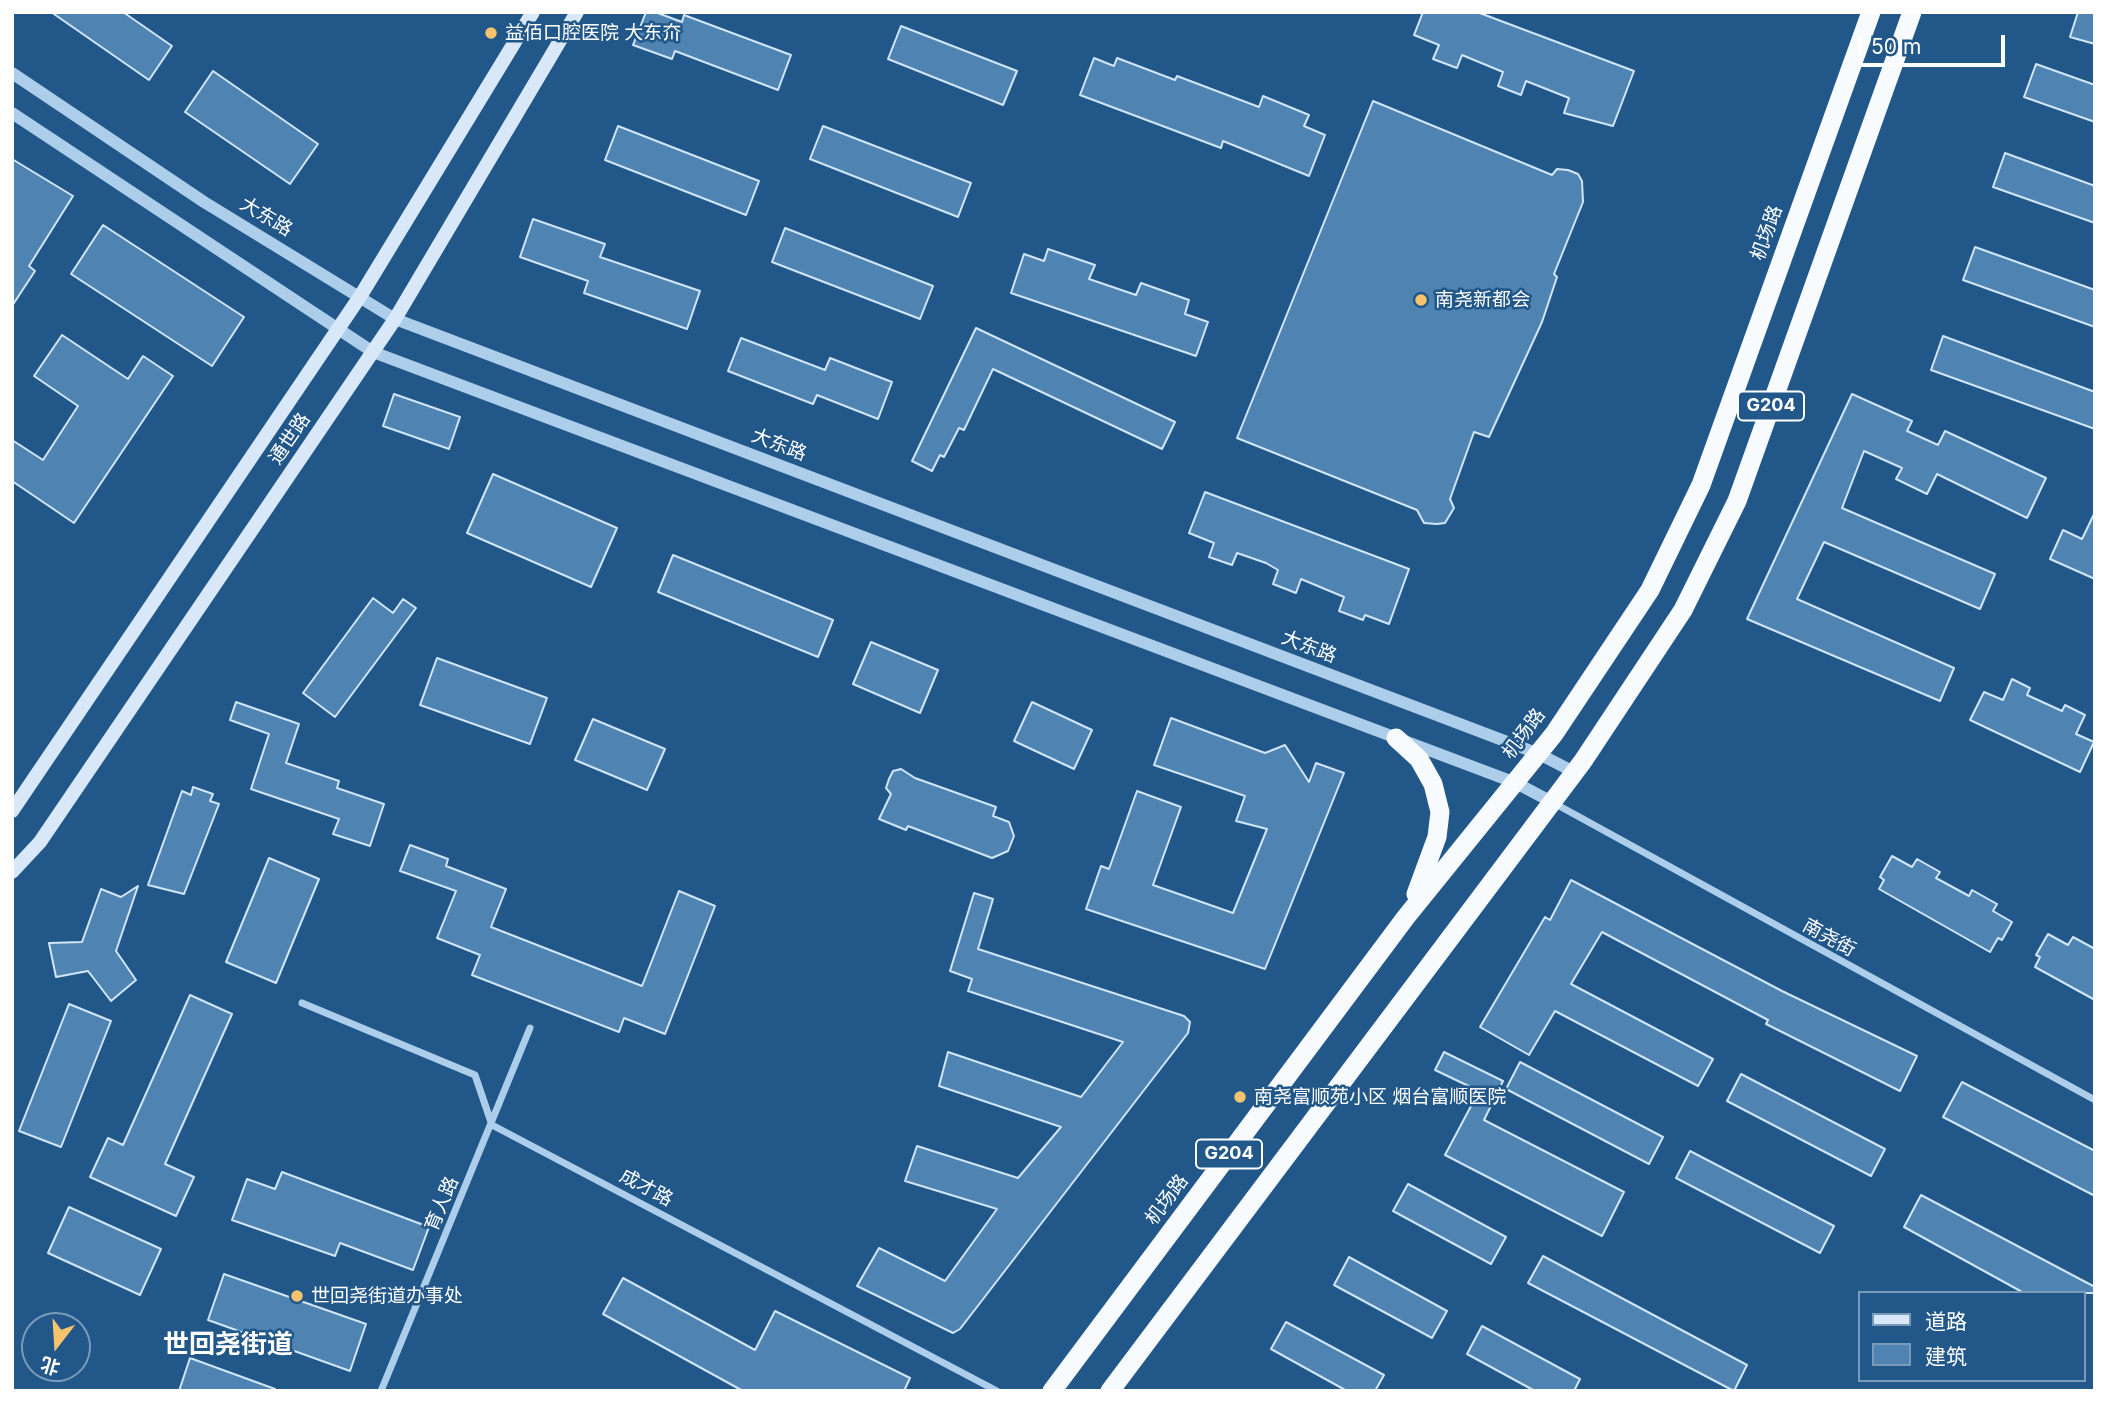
<!DOCTYPE html>
<html>
<head>
<meta charset="utf-8">
<style>
	body { margin:0 }
	#map { position:relative; width:2107px; height:1403px; overflow:hidden; background:#215789; font-family:Inter,"Noto Sans SC",sans-serif }
	canvas { display:block }
	.frame { position:absolute; inset:0; border:14px solid #fff; pointer-events:none }
	.legend { position:absolute; left:1858px; top:1291px; width:228px; height:91px; box-sizing:border-box; background:#215789; border:2px solid #7a9ab8; margin:0; padding:9px 12px; list-style:none; font-size:21px; color:#fff }
	.legend li { display:flex; align-items:center; gap:14px; height:35px }
	.legend b { width:35px; border:2px solid #7a9ab8 }
	.north { position:absolute; left:21px; top:1312px; width:70px; height:70px; box-sizing:border-box; background:#215789; border:2px solid #7a9ab8; border-radius:50%; rotate:197deg; font-size:19px; font-weight:700; line-height:28px; text-align:center; color:#fff }
	.north::after { content:''; display:block; margin:auto; width:24px; height:32px; background:#f7c46e; clip-path:polygon(50% 0,100% 100%,50% 72%,0 100%) }
	.scale { position:absolute; left:1858px; top:35px; width:147px; height:32px; box-sizing:border-box; border:4px solid #fff; border-top:0; padding-left:9px; font-size:21px; line-height:24px; white-space:nowrap; color:#fff; -webkit-text-stroke:5px #215789; paint-order:stroke }
</style>
</head>
<body>
<div id="map">
<canvas width="2107" height="1403"></canvas>
<div class="frame"></div>
<ul class="legend">
<li><b style="height:9px;background:#d8e8f8"></b>道路</li>
<li><b style="height:19px;background:#4e83b2"></b>建筑</li>
</ul>
<div class="north">北</div>
<div class="scale">50 m</div>
</div>
<script>
const c = document.querySelector('canvas').getContext('2d');
c.lineJoin = 'round';
function paint(path, color) { c.fillStyle = color; c.fill(path, 'evenodd'); }
const toPath = rows => new Path2D(rows.map(r => 'M' + r).join(''));
function stroke(path, color, width, dash) { c.strokeStyle = color; c.lineWidth = width; c.lineCap = dash ? 'butt' : 'round'; c.setLineDash(dash || []); c.stroke(path); }
function drawText(font, color, halo, rows, align = 'center') {
  c.font = font + ' Inter,"Noto Sans SC",sans-serif'; c.lineWidth = 5; c.setLineDash([]); c.textBaseline = 'middle'; c.strokeStyle = halo; c.fillStyle = color; for (const [text, x, y, turn = 0] of rows) {
    c.save(); c.translate(x, y); c.rotate((+turn || 0) * Math.PI / 180); c.textAlign = isNaN(turn) ? turn : align; if (halo) c.strokeText(text, 0, 0); c.fillText(text, 0, 0); c.restore();
  }
}
const building = toPath([
	[51,12,123,12,172,46,149,80,51,12],
	[646,12,655,12,682,22,684,15,791,55,778,90,675,51,672,59,633,45,646,12],
	[1423,12,1477,12,1634,71,1613,126,1564,113,1569,98,1526,81,1521,95,1498,86,1503,72,1462,55,1457,68,1433,59,1439,45,1414,35,1423,12],
	[2078,12,2095,12,2095,44,2070,37,2078,12],
	[901,26,1017,71,1003,105,888,59,901,26],
	[1094,58,1114,66,1117,58,1175,80,1177,76,1259,107,1263,96,1309,115,1304,126,1325,135,1309,176,1223,141,1221,148,1080,95,1094,58],
	[2036,64,2095,85,2095,122,2024,97,2036,64],
	[213,71,318,144,290,184,185,112,213,71],
	[1373,101,1552,175,1557,169,1568,170,1578,174,1582,181,1583,202,1554,274,1557,277,1542,322,1489,437,1474,432,1450,499,1454,508,1445,523,1437,524,1424,523,1417,510,1237,438,1373,101],
	[618,126,759,181,746,215,605,160,618,126],
	[823,126,971,183,958,217,810,159,823,126],
	[2005,153,2095,186,2095,223,1993,187,2005,153],
	[12,159,73,196,29,266,35,271,12,306,12,159],
	[533,219,605,244,600,257,700,291,687,329,584,293,588,281,520,257,533,219],
	[103,225,244,317,212,366,71,274,103,225],
	[785,228,933,286,920,319,772,262,785,228],
	[1975,247,2095,290,2095,327,1963,280,1975,247],
	[1048,249,1095,265,1089,279,1136,295,1141,283,1189,300,1185,314,1208,322,1196,356,1011,293,1024,254,1044,261,1048,249],
	[976,328,1175,422,1162,449,993,369,964,430,959,428,944,457,940,455,932,471,912,461,976,328],
	[62,335,128,379,143,356,173,376,74,523,12,481,12,440,43,460,78,406,34,376,62,335],
	[1943,336,2095,392,2095,429,1931,370,1943,336],
	[741,338,825,370,830,358,892,382,878,419,817,395,813,404,728,371,741,338],
	[394,394,460,417,449,449,383,426,394,394],
	[1852,394,1912,421,1907,431,1938,445,1945,431,2046,478,2027,518,1937,474,1927,494,1896,479,1902,468,1864,451,1842,508,1995,574,1980,609,1824,542,1797,599,1954,668,1940,701,1747,619,1852,394],
	[493,474,617,528,591,587,467,533,493,474],
	[1205,492,1409,569,1389,624,1365,615,1363,620,1339,611,1344,597,1301,579,1296,593,1273,584,1278,570,1266,563,1237,553,1232,565,1209,557,1214,543,1189,533,1205,492],
	[2095,512,2095,579,2050,559,2063,530,2082,539,2095,512],
	[673,555,833,620,818,657,658,592,673,555],
	[373,598,393,613,403,599,416,608,335,717,303,693,373,598],
	[871,642,938,670,920,713,853,684,871,642],
	[437,658,547,698,530,744,420,705,437,658],
	[2012,679,2030,688,2027,695,2062,711,2065,705,2085,715,2076,734,2094,742,2080,772,1970,720,1984,692,2003,700,2012,679],
	[236,702,299,724,286,763,339,781,337,788,384,804,370,846,333,834,339,819,251,789,269,734,230,720,236,702],
	[1032,702,1092,730,1074,769,1014,741,1032,702],
	[1171,718,1265,753,1285,745,1309,782,1316,763,1344,773,1265,969,1086,909,1101,866,1109,869,1137,791,1181,807,1153,885,1233,913,1267,829,1236,821,1245,796,1154,765,1171,718],
	[593,719,665,749,647,790,575,760,593,719],
	[901,769,915,778,996,807,993,816,1009,822,1014,836,1008,851,992,858,908,826,906,830,879,819,891,794,886,788,889,779,893,771,901,769],
	[193,787,213,794,210,801,219,804,184,894,148,885,182,791,191,795,193,787],
	[410,845,448,859,446,866,506,889,491,927,642,986,679,891,715,906,665,1034,624,1018,619,1032,472,975,480,955,437,938,456,891,400,871,410,845],
	[1892,856,1912,867,1917,859,1940,872,1936,878,1969,896,1972,890,1997,904,1993,911,2012,922,2002,940,1998,938,1990,952,1879,889,1884,880,1880,877,1892,856],
	[269,858,319,879,276,983,226,962,269,858],
	[1571,880,1782,991,1917,1056,1900,1091,1766,1024,1768,1020,1602,932,1571,984,1713,1059,1698,1086,1555,1011,1529,1055,1480,1027,1545,917,1550,920,1571,880],
	[138,886,116,951,136,980,111,1001,88,971,56,977,49,943,82,942,101,889,121,897,138,886],
	[974,893,993,899,978,949,1184,1016,1190,1022,1188,1033,960,1329,953,1333,857,1286,879,1248,945,1281,997,1209,905,1181,917,1146,1018,1178,1061,1127,939,1086,948,1052,1081,1097,1123,1042,968,991,972,979,950,971,974,893],
	[2048,934,2068,945,2073,937,2095,949,2095,1000,2035,967,2040,957,2036,955,2048,934],
	[190,995,232,1014,165,1164,194,1177,176,1216,90,1177,108,1138,123,1145,190,995],
	[69,1004,111,1021,61,1147,19,1131,69,1004],
	[1444,1052,1503,1081,1484,1120,1624,1192,1602,1236,1445,1155,1479,1091,1435,1070,1444,1052],
	[1520,1062,1663,1137,1649,1164,1506,1089,1520,1062],
	[1741,1074,1885,1149,1871,1176,1727,1101,1741,1074],
	[1962,1082,2095,1151,2095,1196,1943,1117,1962,1082],
	[1690,1151,1834,1226,1820,1253,1676,1178,1690,1151],
	[282,1172,429,1227,413,1270,340,1243,335,1256,232,1220,247,1179,275,1189,282,1172],
	[1408,1184,1506,1237,1491,1264,1393,1211,1408,1184],
	[1921,1195,2095,1287,2095,1293,2024,1293,1904,1227,1921,1195],
	[69,1207,161,1249,140,1295,48,1253,69,1207],
	[1543,1256,1747,1365,1734,1391,1528,1283,1543,1256],
	[1349,1257,1447,1311,1432,1338,1334,1285,1349,1257],
	[224,1274,366,1324,350,1371,208,1320,224,1274],
	[623,1278,755,1350,775,1311,910,1378,904,1391,743,1391,603,1314,623,1278],
	[1286,1322,1384,1375,1375,1391,1347,1391,1271,1349,1286,1322],
	[1482,1326,1580,1379,1574,1391,1535,1391,1467,1354,1482,1326],
	[190,1358,275,1389,275,1391,179,1391,190,1358]
]);
const minor = toPath([
	[1552,802,2095,1100],
	[302,1003,475,1075,492,1125,997,1391],
	[381,1391,530,1028]
]);
const tertiary = toPath([
	[12,73,204,202,395,319,1539,754,1574,772],
	[12,113,373,352,1516,783,1550,801]
]);
const secondary = toPath([
	[12,811,361,295,533,12],
	[12,872,40,842,395,319,577,12]
]);
const trunk = toPath([
	[1396,738,1419,759,1433,784,1440,812,1437,837,1416,894],
	[1052,1391,1406,917,1554,734,1650,590,1701,485,1871,12],
	[1110,1391,1583,761,1683,610,1737,501,1912,12]
]);
const markers = [
	[491,33,7,"#f7c46e"],
	[1421,300,7,"#f7c46e"],
	[1240,1097,7,"#f7c46e"],
	[297,1296,7,"#f7c46e"]
];
const shields = [
	[1771,406,66],
	[1229,1154,66]
];
const shieldNames = [
	["G204",1771,406],
	["G204",1229,1154]
];
const poiNames = [
	["益佰口腔医院 大东夼",505,33],
	["南尧新都会",1435,300],
	["南尧富顺苑小区 烟台富顺医院",1254,1097],
	["世回尧街道办事处",311,1296]
];
const streetNames = [
	["大东路",266,217,31],
	["机场路",1767,233,-70],
	["通世路",290,439,-56],
	["大东路",779,445,21],
	["大东路",1309,647,21],
	["机场路",1524,734,-53],
	["南尧街",1829,938,29],
	["成才路",646,1188,28],
	["机场路",1167,1200,-53],
	["育人路",442,1204,-67]
];
const districtNames = [
	["世回尧街道",228,1345]
];
paint(building, '#4e83b2');
stroke(building, '#d1e6f8', 2);
stroke(minor, '#adceea', 7);
stroke(tertiary, '#adceea', 12);
stroke(secondary, '#d8e8f8', 14);
stroke(trunk, '#f8fbfe', 19);
for (const [x, y, r, color] of markers) { const dot = new Path2D(); dot.arc(x, y, r, 0, 2 * Math.PI); c.fillStyle = color; c.fill(dot); stroke(dot, '#215789', 2.5); }
for (const [x, y, w] of shields) { const box = new Path2D(); box.roundRect(x - w / 2, y - 14.5, w, 29, 5); c.fillStyle = '#215789'; c.fill(box); stroke(box, '#fff', 2); }
drawText('bold 18px', '#fff', null, shieldNames);
drawText('19px', '#fff', '#215789', poiNames, 'left');
drawText('19px', '#fff', '#215789', streetNames);
drawText('bold 26px', '#fff', '#215789', districtNames);
</script>
</body>
</html>
